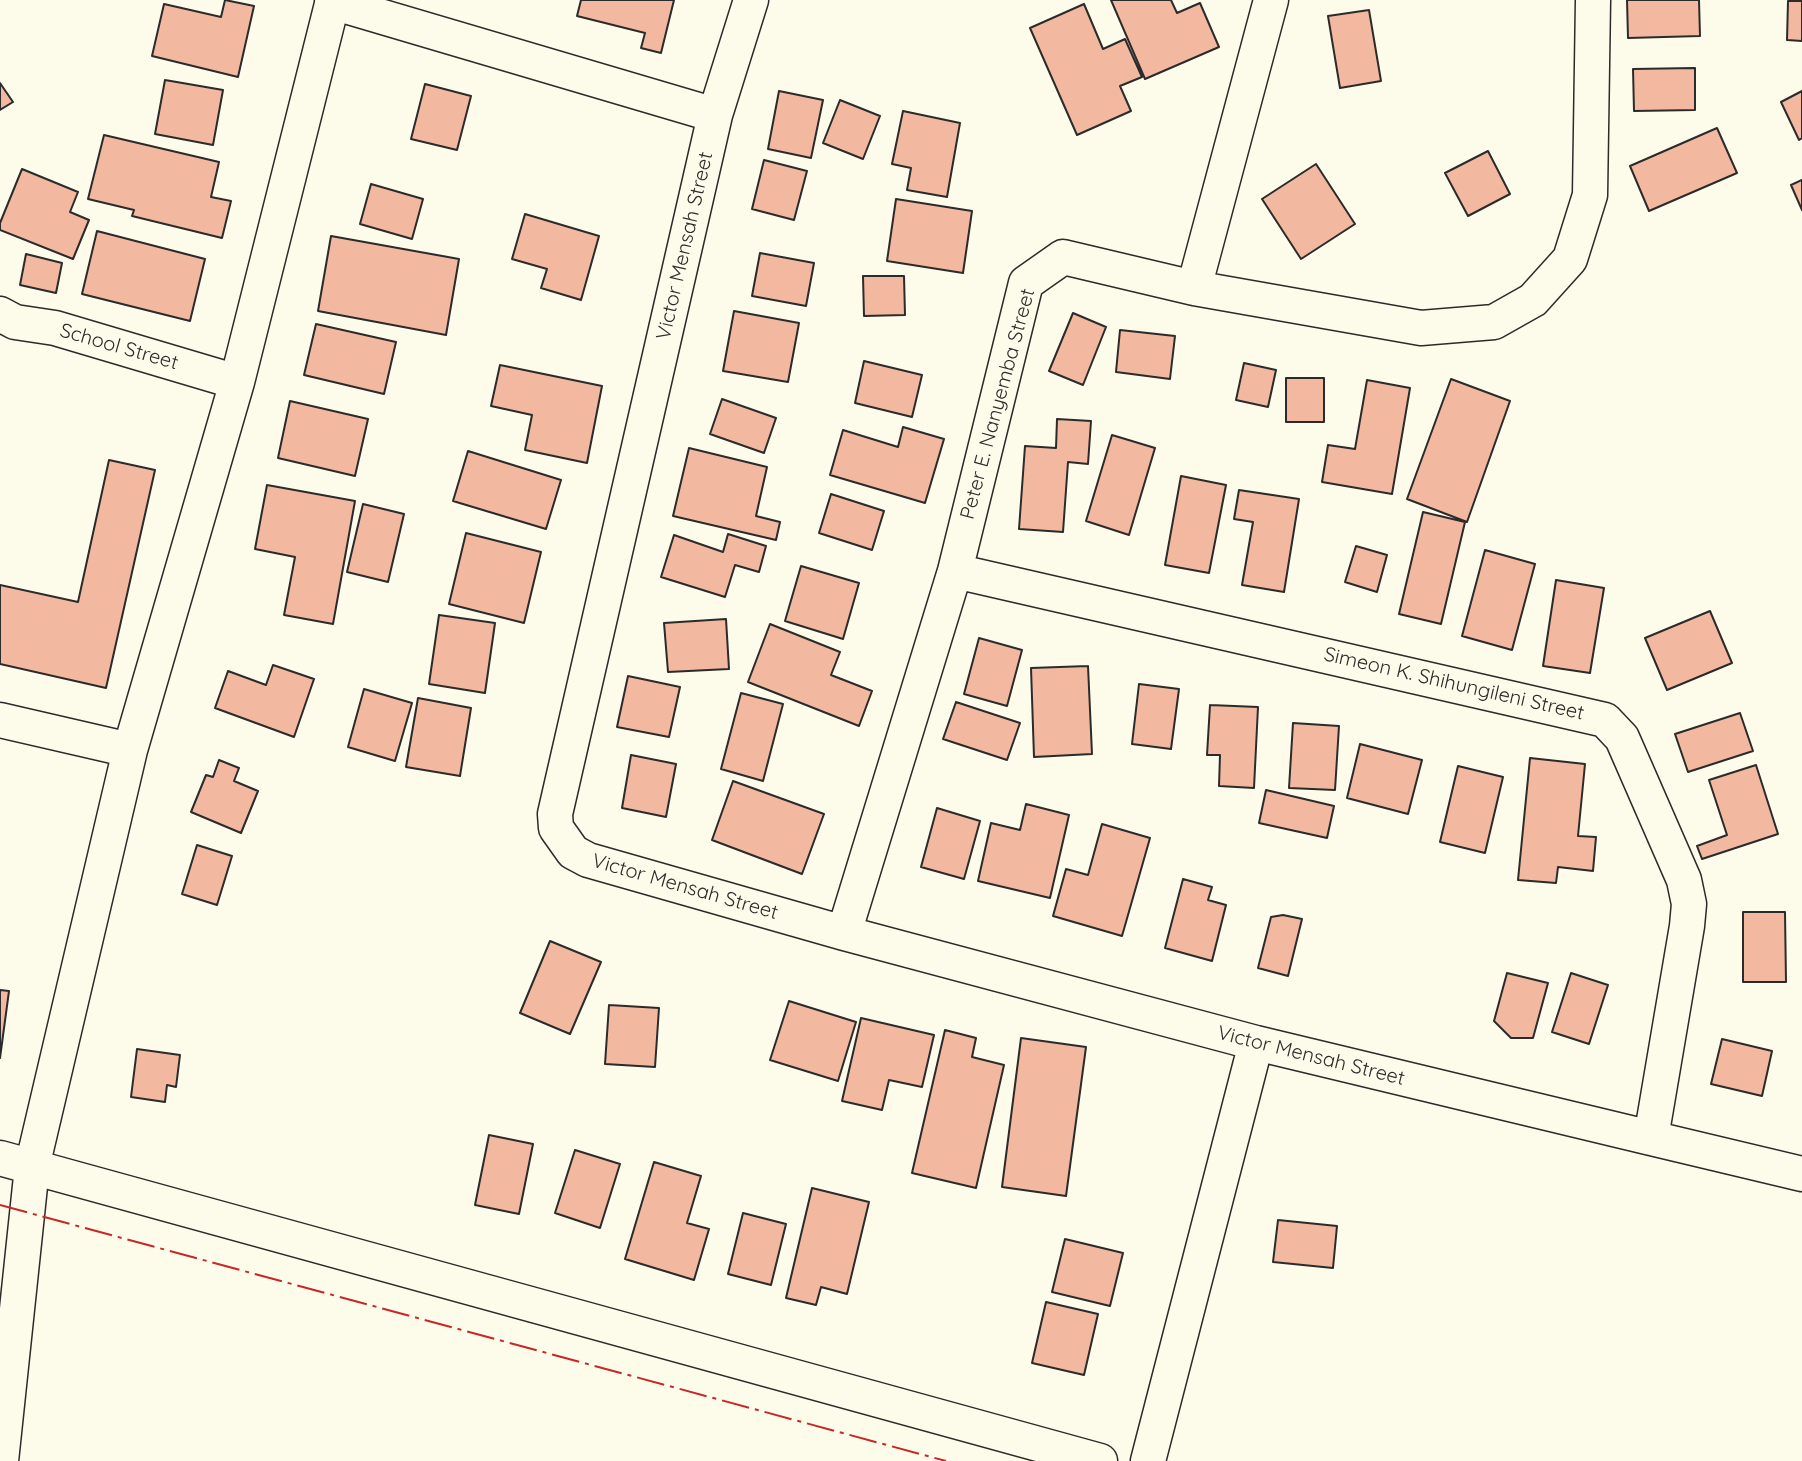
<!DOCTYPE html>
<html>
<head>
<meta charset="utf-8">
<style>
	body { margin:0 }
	canvas { display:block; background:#fdfbea }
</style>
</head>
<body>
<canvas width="1802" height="1461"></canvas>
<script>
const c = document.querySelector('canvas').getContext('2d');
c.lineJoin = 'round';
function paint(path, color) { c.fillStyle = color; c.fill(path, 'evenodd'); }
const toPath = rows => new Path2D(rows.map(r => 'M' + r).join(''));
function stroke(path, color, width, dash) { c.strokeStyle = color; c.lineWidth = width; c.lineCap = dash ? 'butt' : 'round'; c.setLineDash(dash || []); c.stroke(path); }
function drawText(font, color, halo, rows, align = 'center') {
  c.font = font + ' Quicksand,sans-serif'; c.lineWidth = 6; c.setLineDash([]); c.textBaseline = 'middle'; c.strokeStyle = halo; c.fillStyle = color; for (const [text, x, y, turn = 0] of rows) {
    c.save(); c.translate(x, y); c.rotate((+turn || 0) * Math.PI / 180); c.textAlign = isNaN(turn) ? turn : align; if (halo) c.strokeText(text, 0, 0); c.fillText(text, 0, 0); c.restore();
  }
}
const building = toPath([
	[225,0,254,6,238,77,152,56,164,4,221,17,225,0],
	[581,0,674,0,661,53,641,48,645,33,577,16,581,0],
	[1111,0,1171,0,1177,13,1200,3,1219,47,1145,79,1111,0],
	[1627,0,1699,0,1700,36,1628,38,1627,0],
	[1788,1,1802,1,1802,41,1787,40,1788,1],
	[1084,4,1103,49,1125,39,1142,77,1120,86,1131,111,1077,135,1030,28,1084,4],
	[1369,10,1381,81,1340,88,1328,16,1369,10],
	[1695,68,1695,110,1634,111,1633,69,1695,68],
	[165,80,223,90,213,145,155,134,165,80],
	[0,83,13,102,0,110,0,83],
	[425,84,471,96,457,150,411,139,425,84],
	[779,91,823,100,811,158,768,149,779,91],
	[1802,91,1802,138,1799,140,1781,102,1802,91],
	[840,100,880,116,863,159,823,143,840,100],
	[903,111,960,123,947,197,907,190,911,168,892,164,903,111],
	[1717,128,1737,173,1649,211,1630,166,1717,128],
	[104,135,219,162,211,197,231,201,222,238,132,216,134,210,88,199,104,135],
	[1488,151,1510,194,1468,216,1445,173,1488,151],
	[764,160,807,171,794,220,752,209,764,160],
	[1316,164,1355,224,1301,259,1262,199,1316,164],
	[22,169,78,192,70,212,89,220,73,259,0,230,0,223,22,169],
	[1802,180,1802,210,1791,185,1802,180],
	[371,184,423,199,412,239,360,224,371,184],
	[896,199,972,211,963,273,887,261,896,199],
	[525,214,599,236,581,300,541,288,547,269,512,259,525,214],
	[97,231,205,259,190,321,82,294,97,231],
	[331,236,459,259,446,335,318,311,331,236],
	[760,253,814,263,806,306,752,296,760,253],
	[26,254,62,263,56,293,20,285,26,254],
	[863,276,904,276,905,315,864,316,863,276],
	[734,311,799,323,788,382,723,371,734,311],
	[1073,313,1106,327,1083,385,1049,371,1073,313],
	[316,324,396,342,384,394,304,375,316,324],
	[1120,330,1175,336,1170,379,1116,372,1120,330],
	[864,361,922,375,912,417,855,403,864,361],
	[1244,363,1276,370,1268,407,1236,400,1244,363],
	[500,365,602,386,587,463,525,450,532,415,491,406,500,365],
	[1286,378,1324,378,1324,422,1286,422,1286,378],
	[1451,379,1510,401,1467,522,1407,499,1451,379],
	[1367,380,1410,388,1392,494,1322,482,1328,445,1355,449,1367,380],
	[722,399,776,418,764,453,710,434,722,399],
	[290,401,368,419,355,476,278,458,290,401],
	[1057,419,1091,421,1088,464,1068,462,1063,532,1019,529,1025,446,1056,448,1057,419],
	[903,427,944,439,925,503,830,475,843,430,898,447,903,427],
	[1112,435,1155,448,1129,535,1086,521,1112,435],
	[689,448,767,467,756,516,780,522,776,540,673,516,689,448],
	[468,451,561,480,546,529,453,501,468,451],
	[109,460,155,470,106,688,0,664,0,585,78,602,109,460],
	[1181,476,1226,485,1209,573,1165,565,1181,476],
	[267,485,355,501,333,624,284,615,295,557,255,549,267,485],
	[1239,490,1299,499,1284,592,1242,585,1253,522,1234,519,1239,490],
	[831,494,884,511,872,550,819,533,831,494],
	[363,504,404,514,388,582,347,572,363,504],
	[1423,512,1465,522,1441,624,1399,614,1423,512],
	[466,533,541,552,524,623,449,604,466,533],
	[728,534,766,546,759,572,735,565,725,597,661,577,674,535,723,552,728,534],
	[1356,546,1387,555,1377,592,1345,582,1356,546],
	[1485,550,1535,564,1512,650,1462,636,1485,550],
	[801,566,859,583,843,639,785,621,801,566],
	[1556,580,1604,588,1590,673,1543,666,1556,580],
	[1710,611,1732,663,1667,690,1645,638,1710,611],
	[439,615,495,623,485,693,429,684,439,615],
	[726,619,729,669,668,672,664,623,726,619],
	[770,624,840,652,831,675,872,691,859,726,748,682,770,624],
	[979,638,1022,650,1007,706,964,694,979,638],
	[273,665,314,679,294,737,215,708,228,671,266,685,273,665],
	[1088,666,1092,754,1034,757,1031,668,1088,666],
	[628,676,680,687,669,737,617,727,628,676],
	[1139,684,1179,689,1171,749,1132,744,1139,684],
	[364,689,412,703,395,761,348,747,364,689],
	[741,693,783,704,763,781,721,769,741,693],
	[418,698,471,708,460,776,406,767,418,698],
	[956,702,1020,723,1007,760,943,739,956,702],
	[1210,705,1258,707,1254,788,1219,786,1220,755,1207,755,1210,705],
	[1740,713,1753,751,1688,772,1675,734,1740,713],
	[1293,723,1339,726,1335,790,1289,788,1293,723],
	[1360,744,1422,760,1408,814,1347,798,1360,744],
	[631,755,676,764,666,817,622,808,631,755],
	[1530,758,1585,764,1578,836,1596,837,1593,871,1558,867,1556,883,1518,880,1530,758],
	[219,760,239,768,234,781,258,791,241,833,191,812,206,775,213,777,219,760],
	[1756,765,1778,834,1702,859,1697,846,1727,835,1709,780,1756,765],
	[1458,766,1503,777,1485,853,1440,842,1458,766],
	[733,781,824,814,802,874,712,840,733,781],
	[1266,790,1334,806,1327,838,1259,823,1266,790],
	[1026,804,1069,815,1050,898,978,881,991,823,1020,830,1026,804],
	[937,808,980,821,964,879,921,867,937,808],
	[1102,824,1150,838,1122,936,1053,916,1066,869,1088,875,1102,824],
	[197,845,232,856,217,905,182,894,197,845],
	[1183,879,1212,887,1208,900,1226,905,1212,961,1165,948,1183,879],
	[1743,912,1785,912,1786,982,1743,982,1743,912],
	[1283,915,1302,919,1288,976,1258,968,1271,917,1283,915],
	[550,941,601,962,570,1034,520,1013,550,941],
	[1507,973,1548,983,1533,1038,1511,1038,1494,1021,1507,973],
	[1571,973,1608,985,1589,1044,1552,1032,1571,973],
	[0,990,9,991,0,1058,0,990],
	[789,1001,856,1022,838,1081,770,1060,789,1001],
	[609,1005,659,1008,655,1067,605,1064,609,1005],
	[861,1018,934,1035,922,1087,889,1080,882,1110,842,1101,861,1018],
	[945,1030,976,1038,972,1057,1004,1065,976,1188,912,1173,945,1030],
	[1021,1038,1086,1047,1066,1196,1002,1187,1021,1038],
	[1722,1039,1772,1051,1762,1096,1711,1084,1722,1039],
	[137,1049,180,1055,176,1087,167,1085,165,1102,131,1097,137,1049],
	[489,1135,533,1144,519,1214,475,1205,489,1135],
	[575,1150,620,1164,600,1228,555,1213,575,1150],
	[654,1162,701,1176,687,1223,709,1229,694,1280,625,1259,654,1162],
	[812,1188,869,1202,847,1294,821,1287,816,1305,786,1298,812,1188],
	[743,1213,786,1224,771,1285,728,1274,743,1213],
	[1278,1220,1337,1226,1333,1268,1273,1262,1278,1220],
	[1065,1239,1123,1253,1110,1306,1052,1292,1065,1239],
	[1046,1302,1098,1314,1084,1375,1032,1363,1046,1302]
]);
const street = toPath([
	[751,0,715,115,555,814,556,828,573,852,588,860,844,933,1256,1043,1651,1138],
	[332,2,715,115],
	[1194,288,1421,328,1494,322,1533,300,1570,259,1590,195,1593,0],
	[0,314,15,322,55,328,237,382],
	[955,571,1605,720,1622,738,1684,880,1689,904,1687,926,1651,1138,1802,1174],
	[0,720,130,750],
	[844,933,955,571,1026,283,1063,257,1194,288,1271,0],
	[0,1158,1100,1461],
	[1,1461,32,1167,130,750,237,382,333,0],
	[1148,1461,1256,1043]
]);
const power = toPath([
	[0,1205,946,1461]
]);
const streetNames = [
	["Victor Mensah Street",685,246,-77],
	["School Street",119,347,16],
	["Peter E. Nanyemba Street",998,404,-75],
	["Simeon K. Shihungileni Street",1454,684,13],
	["Victor Mensah Street",685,887,16],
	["Victor Mensah Street",1311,1056,14]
];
paint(building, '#f2b8a0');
stroke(building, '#2b2b2b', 2);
stroke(street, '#2b2b2b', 37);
stroke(street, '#fdfbea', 34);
stroke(power, '#c62828', 2, [28, 6, 4, 6]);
drawText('20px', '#2b2b2b', '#fdfbea', streetNames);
</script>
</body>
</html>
